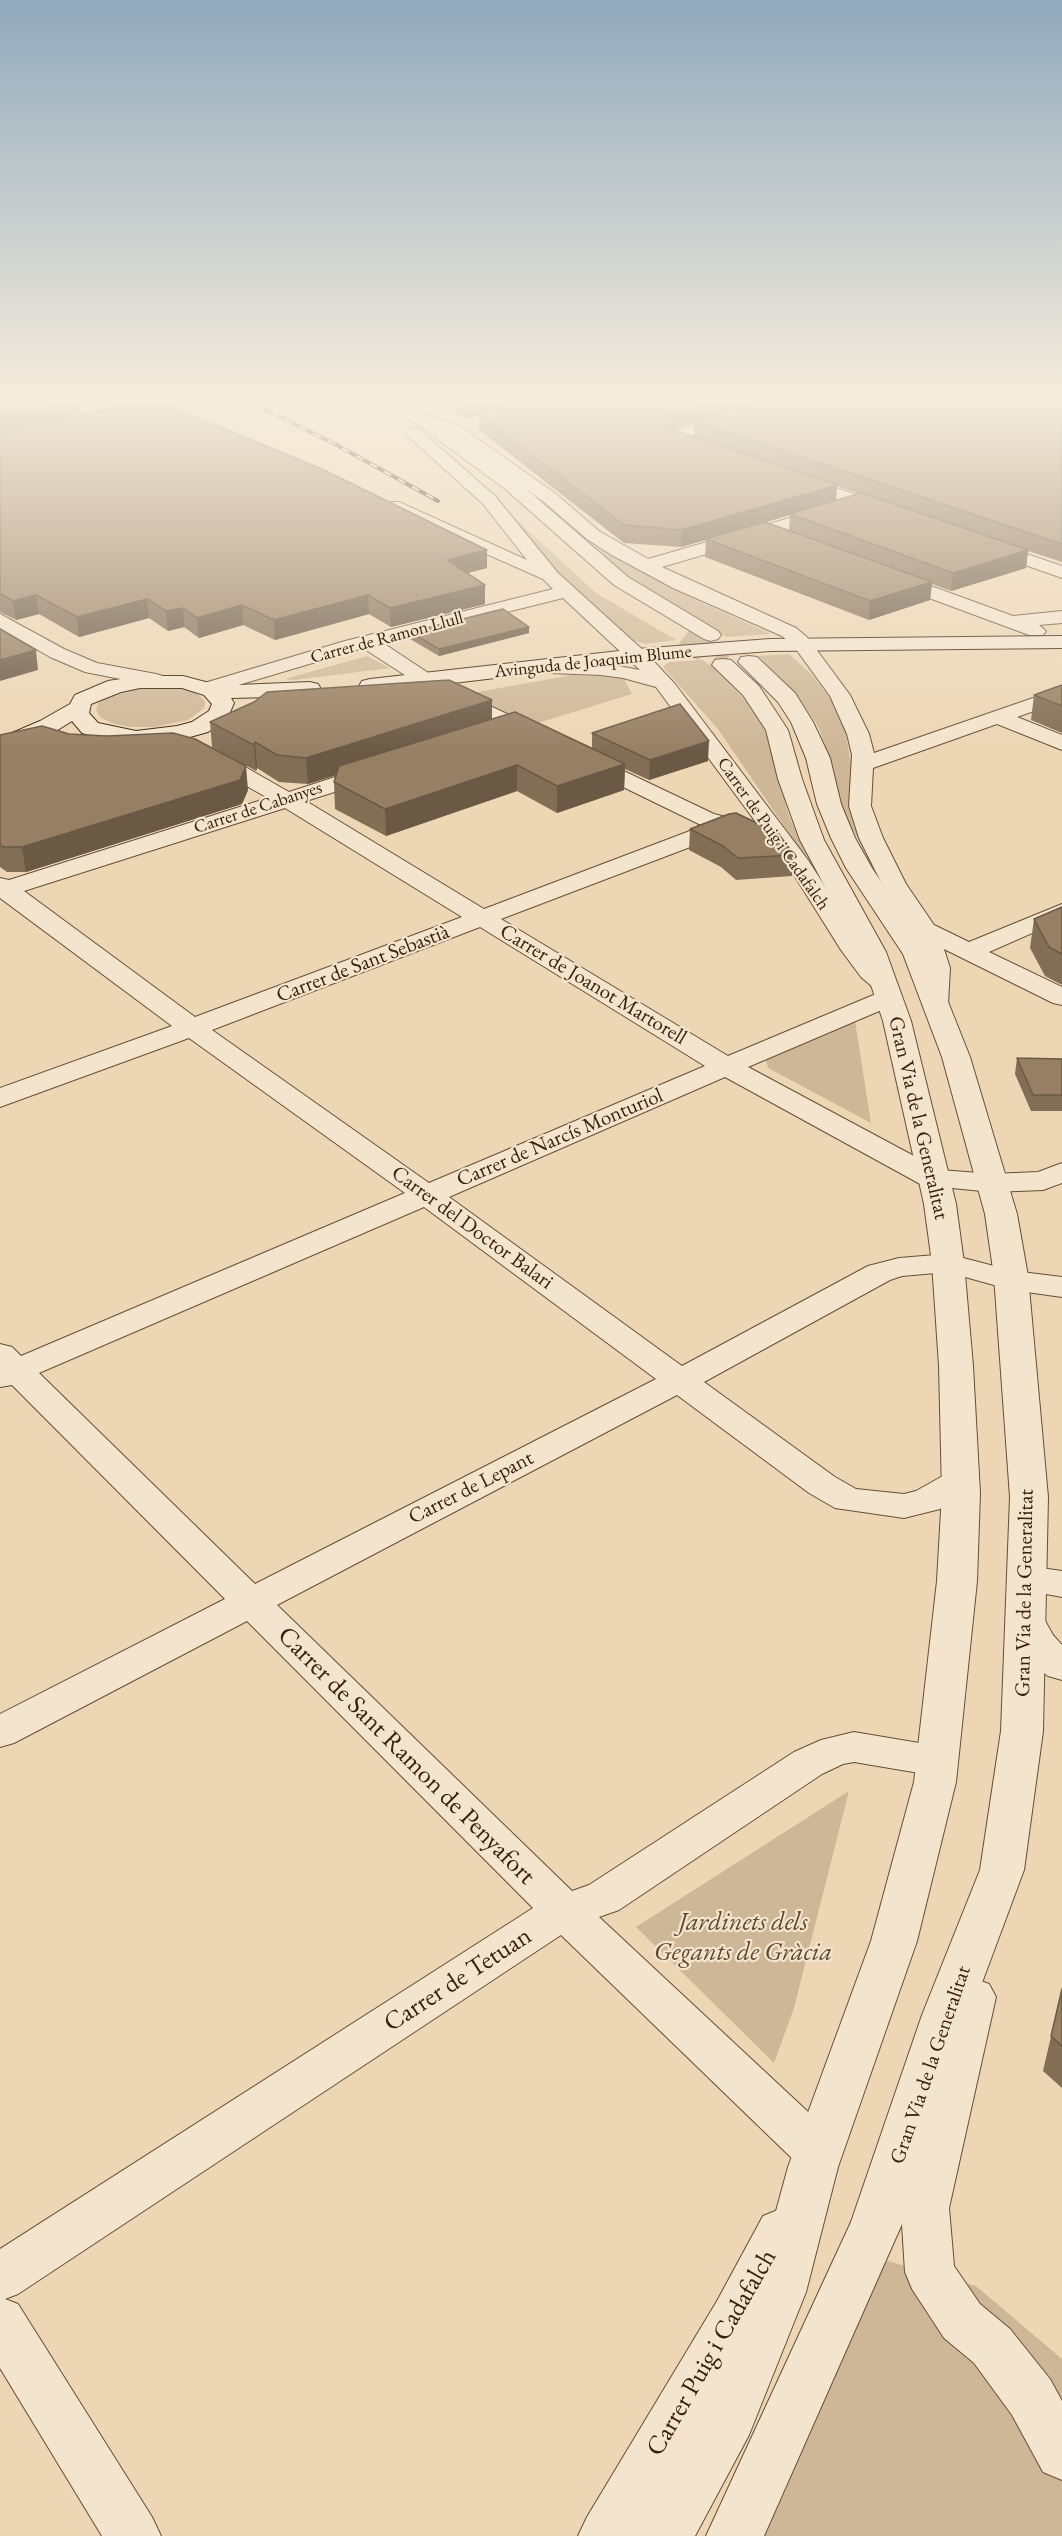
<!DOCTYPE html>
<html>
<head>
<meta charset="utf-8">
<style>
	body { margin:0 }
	canvas { display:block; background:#ecd6b4 }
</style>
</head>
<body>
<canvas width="1062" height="2536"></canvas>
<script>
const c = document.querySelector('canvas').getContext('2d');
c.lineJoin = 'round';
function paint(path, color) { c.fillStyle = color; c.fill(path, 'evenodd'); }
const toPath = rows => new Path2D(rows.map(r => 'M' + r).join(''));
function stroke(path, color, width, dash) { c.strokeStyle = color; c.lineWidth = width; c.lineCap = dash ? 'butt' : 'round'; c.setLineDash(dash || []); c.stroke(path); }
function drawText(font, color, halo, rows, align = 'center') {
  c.font = font + ' "EB Garamond",serif'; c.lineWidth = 4.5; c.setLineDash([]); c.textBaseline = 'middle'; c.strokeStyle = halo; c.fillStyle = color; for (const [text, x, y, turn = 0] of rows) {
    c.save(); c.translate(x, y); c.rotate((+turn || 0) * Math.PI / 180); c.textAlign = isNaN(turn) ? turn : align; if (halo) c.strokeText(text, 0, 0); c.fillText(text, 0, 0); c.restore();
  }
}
const green = toPath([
	[507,511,596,593,676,640,645,644,632,640,577,593,539,552],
	[562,520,603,548,696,600,771,634,727,637,694,619,659,599,612,566],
	[789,654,813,676,832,701,844,725,852,769,855,819,875,870,843,812,832,779,827,751,818,726,803,704,781,678,758,656],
	[367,656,390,668,295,680,285,679],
	[703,660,729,682,751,707,765,730,789,816,810,864,718,729,663,667,669,662],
	[572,675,603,676,624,679,632,694,528,726,467,694],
	[163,685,194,691,205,701,204,708,188,720,154,727,129,727,112,723,100,717,96,710,99,702,109,695,124,689],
	[855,1021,871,1123,768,1068,766,1061,768,1057],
	[849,1791,794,2008,774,2063,636,1927],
	[863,2254,976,2286,1062,2359,1062,2536,735,2536]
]);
const tertiaryTunnelFar1 = toPath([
	[684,637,688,640]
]);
const tertiaryTunnel = toPath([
	[686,638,723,665]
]);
const minor = toPath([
	[800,398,827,398,824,401,669,442,661,437,663,434,800,398],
	[418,413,460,426,556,494,599,531,648,559,824,508,836,508,839,512,836,516,662,567,796,628,807,637,850,695,869,734,874,753,1062,688,1062,701,1017,717,1062,735,1062,750,997,724,873,768,871,806,883,838,906,884,934,925,969,942,1062,904,1062,920,989,952,1062,987,1062,1005,1053,1003,944,949,950,968,948,1004,944,1010,935,1012,926,1010,922,1004,924,968,912,930,882,884,859,838,849,806,852,755,847,734,830,696,793,645,782,636,673,588,610,554,587,539,544,502,448,432,412,421,410,418,418,413],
	[414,428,420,430,495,496,558,573,644,651,675,684,808,860,861,942,879,965,897,983,890,989,898,991,902,997,898,1003,748,1067,940,1170,992,1174,1038,1172,1062,1163,1062,1183,1043,1190,992,1192,922,1185,725,1077,449,1197,682,1366,868,1266,899,1258,948,1254,1013,1271,1062,1277,1062,1297,1012,1290,947,1272,902,1276,890,1280,704,1382,835,1477,856,1489,904,1494,916,1491,948,1473,961,1469,974,1473,979,1481,974,1489,940,1509,904,1518,835,1508,809,1493,677,1395,277,1605,572,1891,589,1885,794,1752,821,1740,854,1732,937,1746,951,1750,957,1761,951,1772,937,1776,854,1762,843,1764,822,1774,619,1910,599,1917,835,2137,842,2152,835,2167,818,2173,801,2167,561,1935,18,2294,5,2299,18,2304,152,2517,161,2536,102,2536,0,2368,0,2249,533,1908,247,1621,14,1743,0,1747,0,1714,225,1599,12,1385,0,1387,0,1344,12,1347,21,1356,405,1193,189,1038,0,1107,0,1088,172,1026,0,898,0,878,9,880,268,798,203,762,200,757,203,752,211,750,219,752,289,792,366,767,374,765,382,767,385,772,382,777,306,801,484,909,703,826,578,765,575,760,578,755,586,753,714,814,742,821,746,826,742,831,727,833,501,919,728,1056,883,991,875,989,861,977,841,950,789,867,656,687,623,678,601,675,524,672,521,668,524,664,531,662,601,663,640,670,563,598,383,643,451,688,544,731,547,736,544,741,536,742,528,741,437,696,363,648,215,692,208,694,201,692,198,688,201,684,345,641,553,589,543,579,387,510,384,506,387,502,399,502,527,560,483,504,408,436,406,433,408,430,414,428],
	[285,808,462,917,195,1017,24,891,285,808],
	[480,927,705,1066,429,1183,212,1030,480,927],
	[424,1207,656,1379,255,1584,39,1373,424,1207],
	[796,475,894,507,897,511,894,515,882,515,790,484,788,480,796,475],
	[986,540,1062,566,1062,578,980,549,977,545,980,541,986,540],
	[890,571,1013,616,1062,611,1062,623,1039,625,1046,631,1043,635,1029,635,883,581,881,577,883,573,890,571],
	[0,614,64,649,97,663,156,674,163,676,166,680,163,684,156,686,85,672,50,657,0,628,0,614],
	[1027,1566,1062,1571,1062,1597,1014,1588,1008,1579,1014,1570,1027,1566],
	[1026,1607,1039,1610,1053,1635,1062,1645,1062,1680,1048,1676,1036,1667,1024,1653,1007,1620,1013,1610,1026,1607],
	[973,1978,989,1984,996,1997,949,2208,954,2266,980,2304,1010,2329,1050,2379,1062,2401,1062,2480,1043,2472,1012,2415,974,2363,944,2338,912,2289,905,2272,901,2208,950,1997,957,1984,973,1978],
	[780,2209,797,2216,805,2232,753,2335,637,2536,578,2536,587,2517,717,2301,763,2216,780,2209]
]);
const tertiary = toPath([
	[381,398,400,398,516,480,628,577,718,631,721,635,718,639,711,641,704,639,614,585,504,488,381,398],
	[749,656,757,657,795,693,813,722,830,758,841,804,855,838,872,868,929,954,970,1057,1017,1214,1028,1276,1048,1497,1043,1731,1024,1870,970,2015,902,2224,764,2536,706,2536,851,2222,922,2015,980,1870,1001,1731,1010,1497,994,1276,985,1214,942,1057,903,954,846,868,831,838,817,804,806,758,791,722,778,702,738,662,741,657,749,656],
	[723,659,731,660,759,686,788,730,802,779,824,840,886,952,911,1021,956,1204,964,1263,973,1366,980,1493,977,1581,956,1782,917,1941,838,2167,806,2292,749,2435,695,2536,635,2536,644,2516,709,2397,754,2292,788,2167,871,1941,914,1782,937,1581,942,1493,939,1366,932,1263,924,1204,883,1021,860,952,800,840,778,779,766,730,743,695,712,665,715,660,723,659]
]);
const secondary = toPath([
	[1062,636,1062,648,770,651,637,661,370,693,362,691,359,686,362,681,370,679,637,649,770,639,1062,636],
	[140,676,183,676,213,684,237,685,310,682,318,684,321,689,318,694,310,696,231,698,234,703,227,719,208,732,179,740,136,745,116,742,82,733,72,721,56,731,0,753,0,738,40,721,70,704,75,695,108,681,140,676],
	[140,688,182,688,204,695,212,704,209,711,192,722,177,726,136,731,98,723,89,713,91,704,121,692,140,688]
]);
const rail = toPath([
	[242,398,333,443,438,501]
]);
const wall = toPath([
	[0,398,79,400,81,414,487,550,487,568,468,573,485,585,485,604,391,627,369,614,275,640,243,625,199,638,184,627,168,631,149,618,79,637,39,614,16,620,0,612],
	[434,398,1062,398,1062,562,1028,551,1026,568,951,591,932,584,930,600,869,620,705,557,706,540,681,547,624,543,479,430,479,416,465,419],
	[694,423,694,437,671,429],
	[837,486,860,494,836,501],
	[790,515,789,531,766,522],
	[410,632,529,633,439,656,410,639],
	[1062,685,1062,733,1031,720,1034,695],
	[492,700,492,719,592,749,592,733,708,761,649,780,625,769,624,790,557,813,517,791,386,836,335,809,334,782,336,775,308,784,279,782,257,768,256,771,212,747,210,722],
	[0,735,248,790,242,804,26,872,7,872,0,867],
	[690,829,794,855,792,876,736,880,721,867,689,850],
	[1062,907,1062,985,1045,976,1030,948,1034,919],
	[1017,1058,1062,1059,1062,1111,1031,1111,1015,1074],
	[1062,1989,1062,2088,1043,2071]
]);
const shadedWall = toPath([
	[485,398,546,398,465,419,464,403],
	[732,398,790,398,694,421,694,423,670,430,671,414],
	[79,400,81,416,0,434,0,417],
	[837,485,836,502,790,514,790,515,681,547,681,530],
	[487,550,487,568,447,578,447,560],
	[1028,550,1026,568,951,591,953,573],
	[932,582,930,600,869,620,870,601],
	[485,585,485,604,391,627,390,608],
	[36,595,39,614,16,620,13,601],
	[368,595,369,614,275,640,274,620],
	[147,599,149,618,79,637,77,617],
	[242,605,243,625,199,638,197,618],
	[183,608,184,627,168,631,166,611],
	[529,627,529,633,439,656,439,649],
	[36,650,38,670,0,681,0,660],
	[492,700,492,726,308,784,306,758],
	[709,741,708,761,649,780,650,760],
	[255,742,257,768,256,771,254,745],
	[625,764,624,790,557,813,557,786],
	[517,765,517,791,386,836,385,809],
	[246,766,248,790,242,804,26,872,22,847]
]);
const building = toPath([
	[0,398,75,398,79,400,0,417,0,398],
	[456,398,485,398,464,403,456,398],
	[542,398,579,398,837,485,681,530,624,525,479,414,542,398],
	[624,398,732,398,671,414,624,398],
	[785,398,1053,398,1062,401,1062,544,694,421,785,398],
	[130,404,170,406,324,470,487,550,447,560,485,585,390,608,368,595,274,620,242,605,197,618,183,608,166,611,147,599,77,617,36,595,13,601,0,594,0,430,130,404],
	[861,493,1028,550,953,573,790,514,861,493],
	[765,522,932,582,870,601,706,539,765,522],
	[503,609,529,627,439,649,410,632,503,609],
	[0,629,36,650,0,660,0,629],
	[449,680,492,700,306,758,277,755,255,742,254,745,210,722,254,702,267,692,449,680],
	[1062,685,1062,706,1034,695,1062,685],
	[680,704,709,741,650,760,592,733,680,704],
	[515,712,625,764,557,786,517,765,385,809,334,782,339,766,515,712],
	[42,726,69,734,107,736,173,733,195,739,246,766,240,780,22,847,3,847,0,845,0,735,42,726],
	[736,813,778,833,794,855,738,858,723,846,690,829,729,814,736,813],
	[1062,907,1062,954,1049,947,1034,919,1062,907],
	[1017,1058,1062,1059,1062,1095,1033,1095,1017,1058],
	[1062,1989,1062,2046,1051,2036,1062,1989]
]);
const farStreetnames = [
	["Carrer de Ramon Llull",387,638,-15],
	["Avinguda de Joaquim Blume",593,662,-6],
	["Carrer de Cabanyes",258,808,-18],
	["Carrer de Puig i Cadafalch",773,834,55]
];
const streetNames = [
	["Carrer de Sant Sebastià",363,964,-21],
	["Carrer de Joanot Martorell",593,985,31],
	["Gran Via de la Generalitat",918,1118,77],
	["Carrer de Narcís Monturiol",560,1138,-23],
	["Carrer del Doctor Balari",472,1228,36],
	["Carrer de Lepant",471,1488,-27],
	["Gran Via de la Generalitat",1025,1593,-89],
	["Gran Via de la Generalitat",931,2065,-71]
];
const nearStreetnames = [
	["Carrer de Sant Ramon de Penyafort",406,1756,45],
	["Carrer de Tetuan",458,1980,-33],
	["Carrer Puig i Cadafalch",712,2353,-60]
];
const nearParknames = [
	["Jardinets dels",743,1923],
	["Gegants de Gràcia",743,1953]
];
paint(green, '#ceb797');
stroke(tertiaryTunnelFar1, '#c9b292', 18, [18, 9]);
stroke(tertiaryTunnel, '#c9b292', 23, [23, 12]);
stroke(minor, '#674e35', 2);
stroke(tertiary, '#674e35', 2);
stroke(secondary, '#3b210b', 2);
paint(minor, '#f3e4ce');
paint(tertiary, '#f3e4ce');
paint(secondary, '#f3e4ce');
stroke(rail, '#3b210b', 4);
stroke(rail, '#f3e4ce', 2, [8]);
paint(wall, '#826d55');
paint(shadedWall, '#6a5945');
paint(building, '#977f63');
stroke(building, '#6a5945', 1.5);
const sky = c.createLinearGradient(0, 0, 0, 753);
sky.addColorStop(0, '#91a9bc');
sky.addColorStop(0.53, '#f6eddd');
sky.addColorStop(1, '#f6eddd00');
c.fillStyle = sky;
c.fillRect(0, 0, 1062, 753);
drawText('18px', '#3b210b', '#f3e4ce', farStreetnames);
drawText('21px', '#3b210b', '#f3e4ce', streetNames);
drawText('26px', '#3b210b', '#f3e4ce', nearStreetnames);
drawText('italic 26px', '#60462e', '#f3e4ce', nearParknames);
</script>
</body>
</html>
